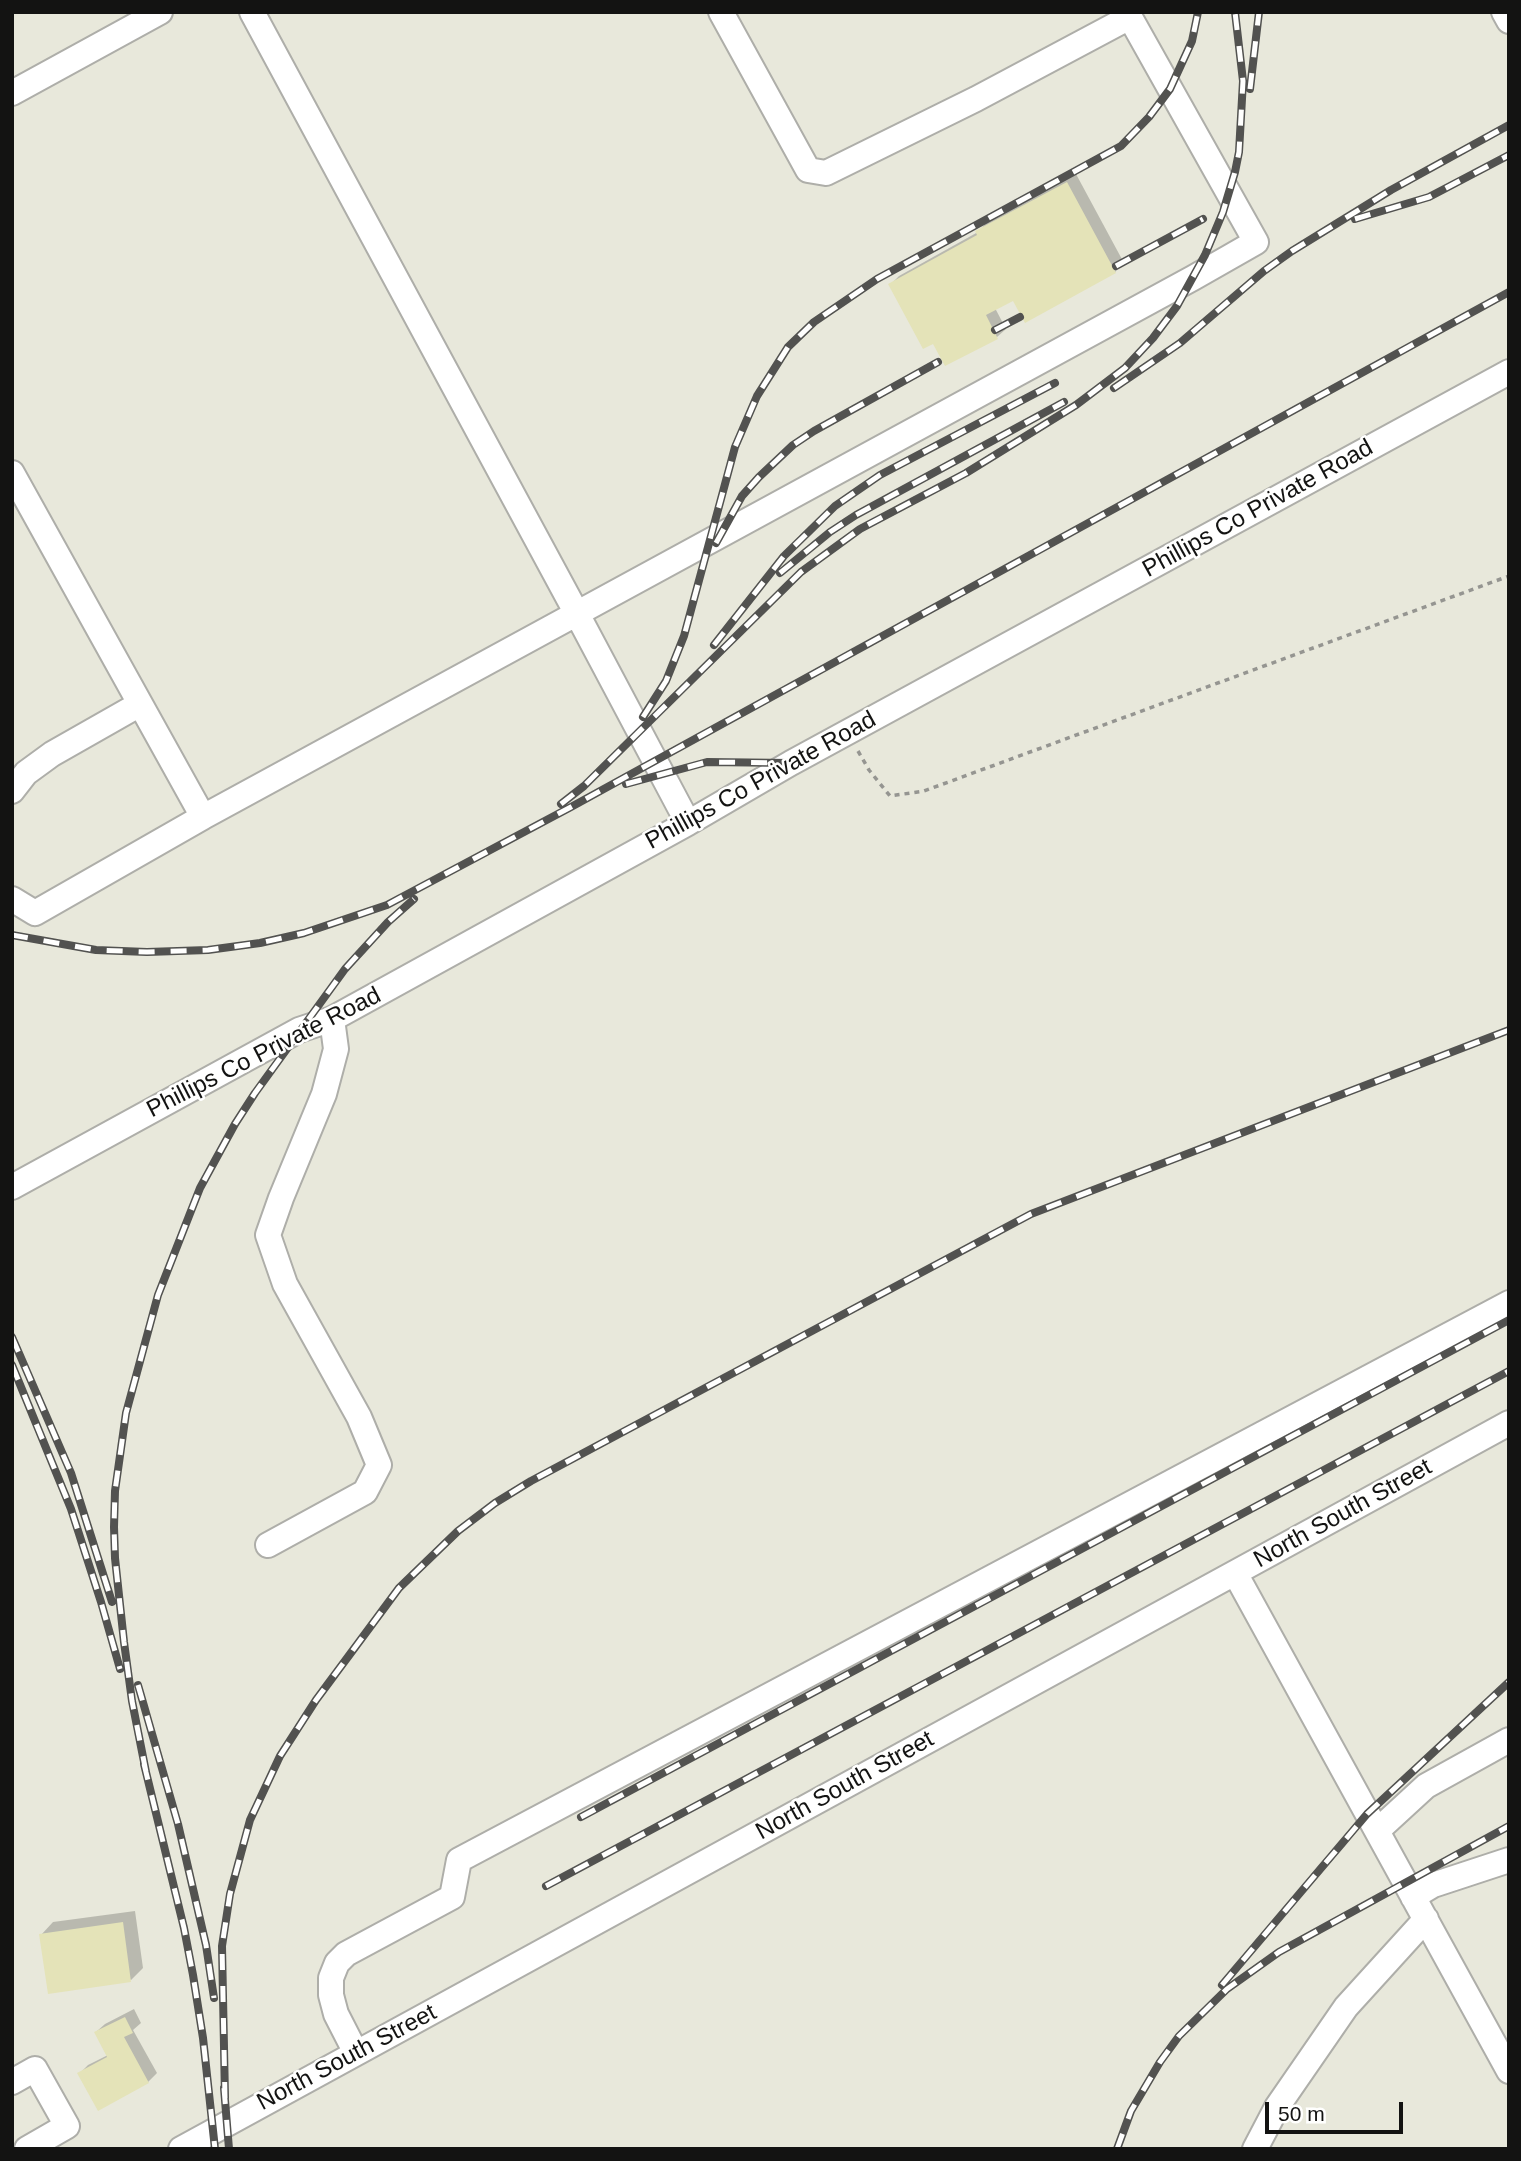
<!DOCTYPE html>
<html>
<head>
<meta charset="utf-8">
<style>
	body { margin:0 }
	#map { position:relative; width:1521px; height:2161px; overflow:hidden; background:#f5f5ef; font-family:Helvetica,sans-serif }
	canvas { display:block }
	.frame { position:absolute; inset:0; border:14px solid #131312; pointer-events:none }
	.scale { position:absolute; left:1265px; top:2102px; width:138px; height:32px; box-sizing:border-box; border:4px solid #131312; border-top:0; padding-left:9px; font-size:21px; line-height:24px; white-space:nowrap; color:#131312; -webkit-text-stroke:5px #fffffe; paint-order:stroke }
</style>
</head>
<body>
<div id="map">
<canvas width="1521" height="2161"></canvas>
<div class="frame"></div>
<div class="scale">50 m</div>
</div>
<script>
const c = document.querySelector('canvas').getContext('2d');
c.lineJoin = 'round';
function paint(path, color) { c.fillStyle = color; c.fill(path, 'evenodd'); }
const toPath = rows => new Path2D(rows.map(r => 'M' + r).join(''));
function stroke(path, color, width, dash) { c.strokeStyle = color; c.lineWidth = width; c.lineCap = dash ? 'butt' : 'round'; c.setLineDash(dash || []); c.stroke(path); }
function drawText(font, color, halo, rows, align = 'center') {
  c.font = font + ' Helvetica,sans-serif'; c.lineWidth = 5; c.setLineDash([]); c.textBaseline = 'middle'; c.strokeStyle = halo; c.fillStyle = color; for (const [text, x, y, turn = 0] of rows) {
    c.save(); c.translate(x, y); c.rotate((+turn || 0) * Math.PI / 180); c.textAlign = isNaN(turn) ? turn : align; if (halo) c.strokeText(text, 0, 0); c.fillText(text, 0, 0); c.restore();
  }
}
const built = toPath([
	[12,12,1509,12,1509,2149,12,2149]
]);
const shadow = toPath([
	[1076,174,1124,263,1115,272,1014,299,995,308,1006,329,997,337,946,364,934,341,890,285,899,276,978,232,986,223],
	[135,1911,143,1968,131,1980,41,1935,53,1922],
	[134,2009,141,2023,133,2030,157,2073,148,2082,98,2109,79,2074,88,2065,108,2055,96,2032,105,2024]
]);
const building = toPath([
	[1067,182,1116,273,1025,323,1013,301,986,315,998,339,945,366,933,344,923,349,888,284,977,235,975,231],
	[123,1922,131,1982,48,1994,39,1934],
	[125,2017,133,2033,124,2037,149,2083,98,2111,77,2073,107,2057,94,2032]
]);
const path = toPath([
	[858,751,869,770,890,796,924,791,1509,576]
]);
const minor = toPath([
	[252,12,576,612,688,823],
	[721,12,808,170,826,173,976,99,1130,17],
	[1504,12,1509,21],
	[12,93,160,12],
	[12,473,203,817,35,913,12,899],
	[12,791,26,773,52,754,140,704],
	[203,817,1193,278,1256,242,1127,12],
	[12,1187,299,1030,332,1019,688,823,791,763,1509,372],
	[268,1545,365,1492,379,1465,359,1417,285,1284,268,1235,281,1198,324,1094,336,1049,332,1019],
	[1235,1573,1509,2071],
	[1377,1831,1426,1786,1509,1740],
	[1413,1897,1433,1885,1509,1860],
	[356,2053,336,2014,331,1995,331,1978,337,1963,346,1954,452,1897,459,1860,1509,1303],
	[12,2082,35,2069,67,2126,27,2149],
	[181,2149,1509,1423],
	[1255,2149,1277,2107,1346,2007,1426,1919]
]);
const rail = toPath([
	[1250,89,1259,12],
	[1355,219,1429,197,1509,155],
	[1116,266,1203,219],
	[995,330,1020,317],
	[1114,388,1180,343,1264,271,1292,251,1391,190,1509,125],
	[716,543,742,496,759,477,793,445,814,431,938,362],
	[780,573,830,532,856,515,1064,402],
	[714,645,784,556,835,506,880,475,1055,383],
	[643,717,666,681,684,636,735,447,757,396,788,347,814,322,877,279,1121,146,1149,117,1170,89,1192,41,1198,12],
	[626,784,707,762,791,763],
	[561,804,584,786,801,572,860,529,966,473,1076,405,1125,368,1153,338,1177,306,1205,255,1223,212,1235,172,1239,152,1243,81,1235,12],
	[12,935,96,950,147,952,208,950,260,943,304,933,387,905,571,807,1509,292],
	[12,1337,71,1473,112,1602],
	[12,1365,71,1509,101,1602,120,1669],
	[138,1685,178,1824,206,1945,214,1998],
	[144,1764,184,1928,193,1975,203,2038,215,2149],
	[146,1772,132,1701,124,1642,115,1558,114,1527,115,1491,126,1413,158,1295,200,1188,235,1124,255,1093,345,969,388,922,414,899],
	[581,1817,1509,1320],
	[546,1886,1509,1371],
	[1222,1985,1367,1814,1509,1682],
	[224,2088,229,2149],
	[225,2098,222,1946,230,1894,250,1820,280,1756,316,1700,399,1588,458,1531,495,1503,531,1481,1031,1214,1509,1030],
	[1117,2149,1131,2111,1160,2062,1179,2036,1227,1989,1279,1952,1509,1826]
]);
const streetNames = [
	["Phillips Co Private Road",1258,509,-29],
	["Phillips Co Private Road",761,781,-29],
	["Phillips Co Private Road",264,1053,-27],
	["North South Street",1343,1514,-29],
	["North South Street",845,1786,-29],
	["North South Street",347,2058,-28]
];
paint(built, '#e8e8db');
paint(shadow, '#0003');
paint(building, '#e4e3b8');
stroke(minor, '#aeaea9', 28);
stroke(path, '#959591', 3.5, [5, 5]);
stroke(minor, '#fff', 24);
stroke(rail, '#525250', 8);
stroke(rail, '#fffffe', 5, [16]);
drawText('24px', '#131312', '#fffffe', streetNames);
</script>
</body>
</html>
